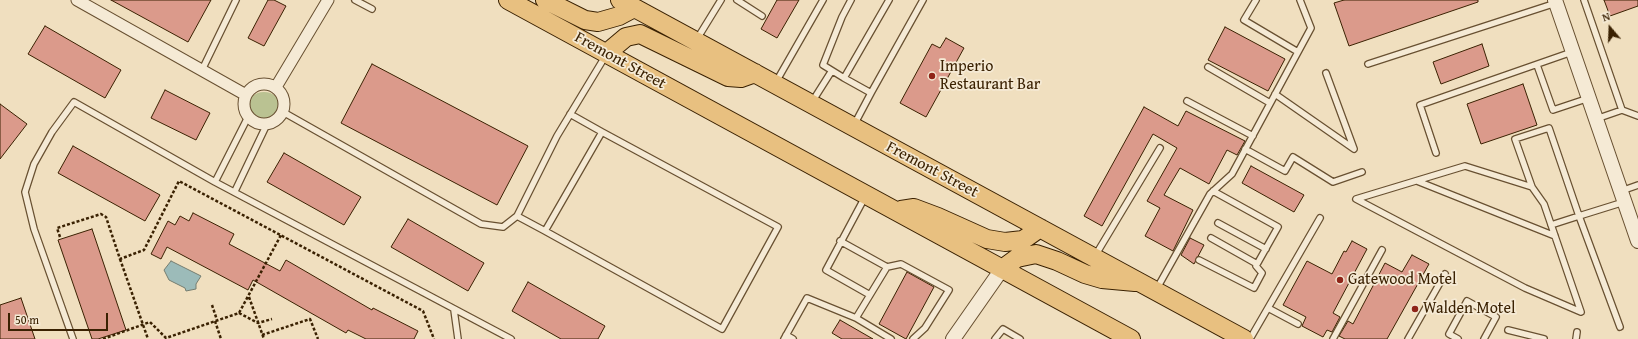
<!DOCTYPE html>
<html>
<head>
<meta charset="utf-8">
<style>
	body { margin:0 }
	#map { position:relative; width:1638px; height:339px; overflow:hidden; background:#f0dfbf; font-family:"Gentium Book Plus",serif }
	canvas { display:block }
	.north { position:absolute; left:1590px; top:8px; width:40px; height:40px; -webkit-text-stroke:3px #f5ead5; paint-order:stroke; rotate:341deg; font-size:11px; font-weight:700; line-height:16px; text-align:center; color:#3a2102 }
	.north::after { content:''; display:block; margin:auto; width:14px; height:18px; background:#3a2102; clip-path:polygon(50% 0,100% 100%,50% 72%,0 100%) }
	.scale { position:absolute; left:8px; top:313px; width:100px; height:18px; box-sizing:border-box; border:2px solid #3a2102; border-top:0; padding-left:5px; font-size:12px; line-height:14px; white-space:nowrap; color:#3a2102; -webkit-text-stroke:3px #f5ead5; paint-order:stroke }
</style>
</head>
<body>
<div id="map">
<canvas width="1638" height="339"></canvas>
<div class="north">N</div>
<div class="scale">50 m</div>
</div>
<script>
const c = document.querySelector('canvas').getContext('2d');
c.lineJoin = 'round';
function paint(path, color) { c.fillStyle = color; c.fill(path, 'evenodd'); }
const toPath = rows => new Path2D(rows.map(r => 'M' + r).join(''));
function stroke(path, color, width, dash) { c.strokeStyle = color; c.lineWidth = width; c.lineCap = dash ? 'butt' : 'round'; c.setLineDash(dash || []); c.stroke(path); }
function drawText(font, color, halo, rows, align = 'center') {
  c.font = font + ' "Gentium Book Plus",serif'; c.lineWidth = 3.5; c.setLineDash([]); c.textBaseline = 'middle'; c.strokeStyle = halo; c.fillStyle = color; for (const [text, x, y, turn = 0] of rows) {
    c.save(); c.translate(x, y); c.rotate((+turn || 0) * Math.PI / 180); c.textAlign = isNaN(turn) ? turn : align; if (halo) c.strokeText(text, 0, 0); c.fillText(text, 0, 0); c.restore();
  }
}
const green = toPath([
	'246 110a18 18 0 1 1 36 0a18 18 0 1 1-36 0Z'
]);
const water = toPath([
	[171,261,201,276,196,284,196,289,186,291,185,288,169,280,164,270,171,261]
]);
const building = toPath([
	[111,0,211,0,188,42,111,0],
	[268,0,274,0,286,6,264,46,248,38,268,0],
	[777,0,799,0,777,38,761,29,777,0],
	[1344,0,1478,0,1478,2,1349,46,1334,3,1344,0],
	[1604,0,1638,0,1638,6,1610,16,1604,0],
	[45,26,121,70,105,98,28,54,45,26],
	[1225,27,1285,59,1268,91,1208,60,1225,27],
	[946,38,964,48,926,117,900,103,932,44,940,48,946,38],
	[1482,44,1489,66,1441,84,1433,62,1482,44],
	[372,64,528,146,497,205,341,123,372,64],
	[1523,84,1537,125,1481,144,1467,104,1523,84],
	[165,90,210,113,196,140,151,118,165,90],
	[0,104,27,124,0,159,0,104],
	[1144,107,1178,126,1186,111,1245,141,1237,155,1227,150,1209,184,1180,168,1164,195,1193,210,1173,251,1145,236,1160,208,1147,201,1177,148,1153,134,1102,226,1084,216,1144,107],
	[73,146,160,195,145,221,58,173,73,146],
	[284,153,361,197,344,225,267,182,284,153],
	[1251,166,1304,195,1294,212,1242,183,1251,166],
	[193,213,234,234,229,244,280,271,286,260,372,310,373,308,418,331,414,339,366,339,348,330,346,333,253,280,248,290,167,247,161,259,151,254,168,221,175,225,180,216,189,221,193,213],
	[408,219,484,263,468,291,391,247,408,219],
	[92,229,126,330,98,339,92,339,58,240,92,229],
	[1190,238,1204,245,1194,264,1181,255,1190,238],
	[1352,241,1367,249,1333,313,1340,317,1332,332,1327,330,1323,337,1302,326,1306,317,1283,305,1307,261,1332,274,1344,251,1346,252,1352,241],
	[1412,255,1429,264,1387,339,1345,339,1339,336,1348,321,1353,324,1385,263,1402,272,1412,255],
	[907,272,934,287,906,339,879,324,907,272],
	[528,282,605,326,598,339,561,339,512,311,528,282],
	[21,298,35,339,0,339,0,305,21,298],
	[840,320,873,339,842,339,832,333,840,320]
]);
const path = toPath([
	[60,237,57,228,101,214,106,217,120,259,144,250,179,181,423,311,434,339],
	[120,259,148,339],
	[249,297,264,339],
	[212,305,217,320],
	[239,313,258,323,272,319],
	[215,321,221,339],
	[262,335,310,319,318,339],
	[103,339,150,322,166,338,239,313,281,235]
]);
const service = toPath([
	[355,0,372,9],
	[737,0,762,16],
	[851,0,842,17,823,65,844,78,889,0],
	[1256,0,1244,20,1298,52],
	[1584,0,1622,110,1596,119],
	[697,39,721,0],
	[1368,64,1556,3],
	[1537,65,1553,110,1589,98],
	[1208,67,1270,103],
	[202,70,236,0],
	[844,78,871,93,923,0],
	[776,82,823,0],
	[1275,94,1354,149,1326,73],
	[1187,101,1253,136],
	[812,102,831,72],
	[1622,110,1638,116],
	[283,112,481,224,503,227,517,216,557,136,606,55],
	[570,114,602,132,778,227,722,329,545,231,602,132],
	[854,125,871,93],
	[1245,149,1285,171,1293,157,1333,182,1362,172],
	[1436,153,1420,105,1572,52],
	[1417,181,1555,236],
	[215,182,248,117],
	[1532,187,1544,204,1581,312,1525,288,1356,199,1465,166,1532,187,1515,139,1549,128,1579,216,1624,202],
	[235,191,267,124],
	[1621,191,1638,185],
	[865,197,826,270,870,295],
	[517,216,545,231],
	[1218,223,1266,249],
	[1551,225,1579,216,1620,327],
	[1211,238,1257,264],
	[840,241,887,267],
	[1095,256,1160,148],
	[1199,260,1254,288,1262,273,1256,266,1278,227,1213,191],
	[1156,290,1210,194,1232,174,1311,28,1300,0],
	[1268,308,1298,324],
	[454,310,458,339],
	[856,318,887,267,901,264,949,290,925,328,913,339],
	[1508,330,1544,339],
	[786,335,793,339],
	[73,339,34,229,25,192,34,164,52,132,74,102,215,182,511,339],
	[784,339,807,298,856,318,891,339],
	[995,339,1003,329,1020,339],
	[1250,339,1320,218],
	[1333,339,1382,250],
	[1408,339,1445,274],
	[1458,339,1449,334,1467,301,1496,317,1484,339],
	[1576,339,1577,332]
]);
const minor = toPath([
	[77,0,246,95],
	'244 104a20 20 0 1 1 40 0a20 20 0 1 1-40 0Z',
	[276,87,328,0]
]);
const tertiary = toPath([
	[1555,0,1638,241],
	[953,339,1002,269]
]);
const primary = toPath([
	[508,0,1131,339],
	[545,0,585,20,598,22,619,16,634,8],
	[620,0,1244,339],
	[607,53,626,37,640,34,728,77,741,78,755,73],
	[901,210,914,208,938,217,987,239,1005,242,1023,240,1040,228],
	[1002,269,1017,258,1036,254,1057,261,1085,274,1102,279,1135,282]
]);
const markers = [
	[932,76,4,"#8f2418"],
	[1340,280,4,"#8f2418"],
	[1415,309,4,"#8f2418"]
];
const streetNames = [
	["Fremont Street",620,61,29],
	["Fremont Street",932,170,28]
];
const poiNames = [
	["Imperio",940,67],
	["Restaurant Bar",940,85],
	["Gatewood Motel",1348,280],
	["Walden Motel",1423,309]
];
paint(green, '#bac292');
paint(water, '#9cbbb9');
stroke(water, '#757d70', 1);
paint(building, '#db9a8b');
stroke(building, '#3a2102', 1);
stroke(service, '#685031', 8);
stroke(minor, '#685031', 13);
stroke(tertiary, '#685031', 16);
stroke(primary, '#3a2102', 20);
stroke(path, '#3a2102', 2.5, [3, 2]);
stroke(service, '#f5ead5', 5.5);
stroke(minor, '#f5ead5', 11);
stroke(tertiary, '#f5ead5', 14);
stroke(primary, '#e8c080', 18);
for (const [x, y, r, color] of markers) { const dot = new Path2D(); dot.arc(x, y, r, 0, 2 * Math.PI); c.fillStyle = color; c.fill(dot); stroke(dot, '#f5ead5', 1.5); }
drawText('16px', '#3a2102', '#f5ead5', streetNames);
drawText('16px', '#3a2102', '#f5ead5', poiNames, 'left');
</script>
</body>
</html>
